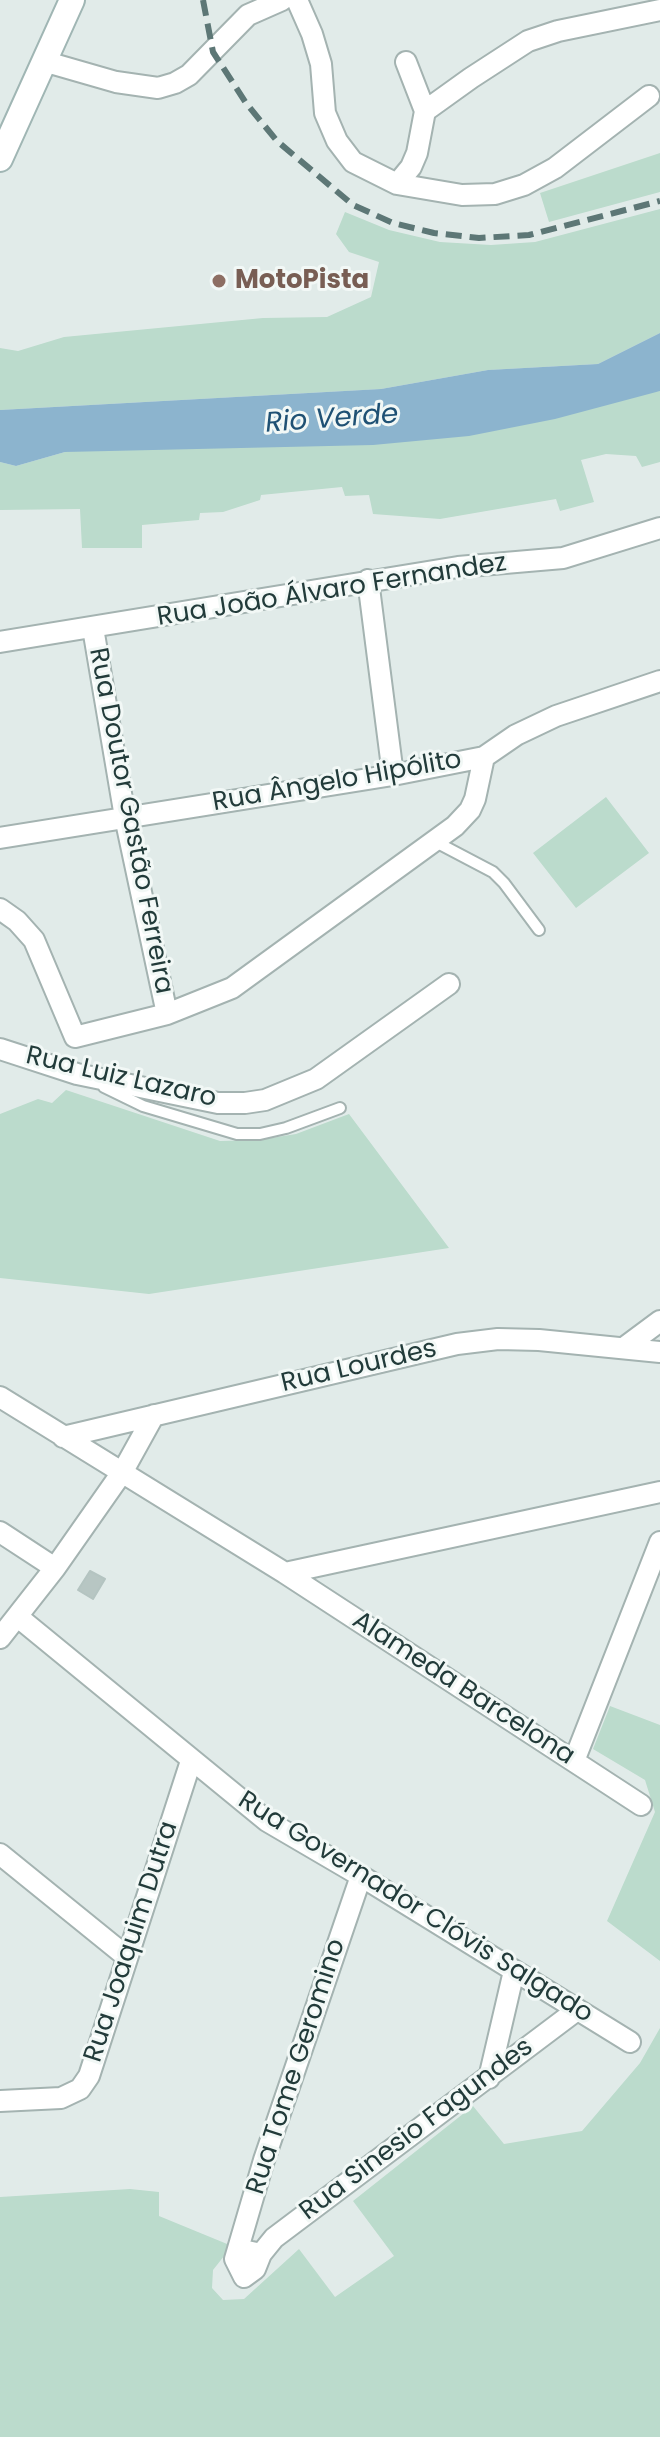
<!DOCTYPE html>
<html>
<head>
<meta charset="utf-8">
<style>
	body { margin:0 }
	canvas { display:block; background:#e1ebe9 }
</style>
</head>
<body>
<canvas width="660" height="2437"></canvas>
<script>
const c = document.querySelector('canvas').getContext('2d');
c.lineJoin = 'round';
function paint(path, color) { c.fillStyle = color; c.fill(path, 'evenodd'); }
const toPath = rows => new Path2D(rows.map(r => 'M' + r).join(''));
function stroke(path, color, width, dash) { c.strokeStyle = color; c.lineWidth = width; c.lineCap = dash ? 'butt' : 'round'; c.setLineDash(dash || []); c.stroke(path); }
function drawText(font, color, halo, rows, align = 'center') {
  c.font = font + ' Poppins,sans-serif'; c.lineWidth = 6; c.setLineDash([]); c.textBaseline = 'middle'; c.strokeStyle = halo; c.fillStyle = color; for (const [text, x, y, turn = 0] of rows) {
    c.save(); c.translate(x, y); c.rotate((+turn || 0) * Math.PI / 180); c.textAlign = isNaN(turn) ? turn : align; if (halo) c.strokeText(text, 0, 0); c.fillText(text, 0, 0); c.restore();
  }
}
const green = toPath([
	[660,153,660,192,549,222,540,193],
	[660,209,660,333,598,364,488,370,381,389,0,410,0,348,18,351,64,337,263,318,327,317,371,297,379,262,349,252,336,234,345,212,389,230,440,242,491,245,535,242],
	[660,391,660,462,642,467,636,456,606,454,581,460,594,502,560,511,556,499,440,519,373,514,369,495,345,496,342,487,261,495,260,500,223,512,200,513,199,520,142,525,142,548,82,548,80,509,0,510,0,462,16,466,65,452],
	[606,797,649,853,576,908,533,853],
	[66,1090,220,1141,259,1140,296,1134,349,1114,449,1248,149,1294,0,1278,0,1114,38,1099,52,1103],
	[610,1706,660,1725,660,1961,607,1921,655,1812,645,1780,593,1749],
	[660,2028,660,2437,0,2437,0,2197,130,2189,159,2192,159,2216,232,2246,213,2270,212,2288,223,2300,244,2299,299,2249,335,2297,394,2256,353,2201,473,2106,504,2144,582,2131,640,2063]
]);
const water = toPath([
	[660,333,660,391,555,419,469,436,373,445,65,452,16,466,0,462,0,410,381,389,488,370,598,364]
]);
const building = toPath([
	[90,1571,105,1579,93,1599,78,1590,90,1571]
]);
const service = toPath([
	[434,841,493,872,504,883,539,930],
	[104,1087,143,1106,237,1134,260,1134,286,1128,340,1108]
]);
const minor = toPath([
	[297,0,312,34,321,64,325,113,337,141,353,162,397,184,462,195,495,194,524,185,555,168,649,96],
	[43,61,116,82,158,88,175,83,189,75,248,15,282,0],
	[406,62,425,111],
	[397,184,411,167,417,153,425,111,471,78,528,41,558,31,660,10],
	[368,580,393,775],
	[93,628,125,817,167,1014],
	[0,642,458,567,563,558,660,528],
	[0,838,393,775,484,757,516,735,556,716,660,681],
	[0,909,17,921,34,940,75,1037],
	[75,1037,167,1014,232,988,455,826,470,810,475,799,484,757],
	[0,1049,77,1074,218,1103,245,1103,265,1100,316,1079,449,984],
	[625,1347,660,1321],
	[0,1397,285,1573,641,1805],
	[63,1437,457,1344,498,1339,539,1340,660,1352],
	[0,1532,55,1568],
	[285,1573,660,1492],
	[18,1617,267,1821,361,1876,630,2042],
	[0,1638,55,1568,123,1471,154,1415],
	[574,1761,660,1542],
	[0,1854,127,1957],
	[489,2078,514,1971],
	[0,2101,61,2098,80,2089,89,2076,191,1761],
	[261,2254,247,2251,235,2259,244,2277,255,2269,261,2254,274,2238,577,2010],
	[235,2259,264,2160,361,1876]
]);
const secondary = toPath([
	[0,159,72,0]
]);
const rail = toPath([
	[203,0,213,52,246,103,277,141,353,205,393,223,434,233,479,238,529,235,660,201]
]);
const markers = [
	[219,281,8,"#8d6e63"]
];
const educationNames = [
	["MotoPista",235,281]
];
const streetNames = [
	["Rua João Álvaro Fernandez",332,591,-9],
	["Rua Ângelo Hipólito",337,782,-10],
	["Rua Doutor Gastão Ferreira",130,821,79],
	["Rua Luiz Lazaro",121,1078,13],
	["Rua Lourdes",359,1367,-13],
	["Alameda Barcelona",463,1689,33],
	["Rua Governador Clóvis Salgado",415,1908,32],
	["Rua Joaquim Dutra",132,1942,-72],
	["Rua Tome Geromino",297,2067,-72],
	["Rua Sinesio Fagundes",417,2130,-37]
];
const waterNames = [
	["Rio Verde",332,420,-4]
];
paint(green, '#bbdbcc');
paint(water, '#8cb4ce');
paint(building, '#b7c6c3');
stroke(building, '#b4c4c1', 2);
stroke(service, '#a4b3b1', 14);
stroke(minor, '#a4b3b1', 24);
stroke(secondary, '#a0b6b4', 28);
stroke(service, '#fff', 10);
stroke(minor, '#fff', 20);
stroke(secondary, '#fff', 24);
stroke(rail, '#5d7776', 6, [16, 8]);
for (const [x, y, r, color] of markers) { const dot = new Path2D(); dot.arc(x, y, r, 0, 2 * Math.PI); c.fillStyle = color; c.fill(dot); stroke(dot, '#f2f8f6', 3); }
drawText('bold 26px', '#785e54', '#f2f8f6', educationNames, 'left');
drawText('26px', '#223b3a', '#f2f8f6', streetNames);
drawText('italic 28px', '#1f5174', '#f2f8f6', waterNames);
</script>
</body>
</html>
